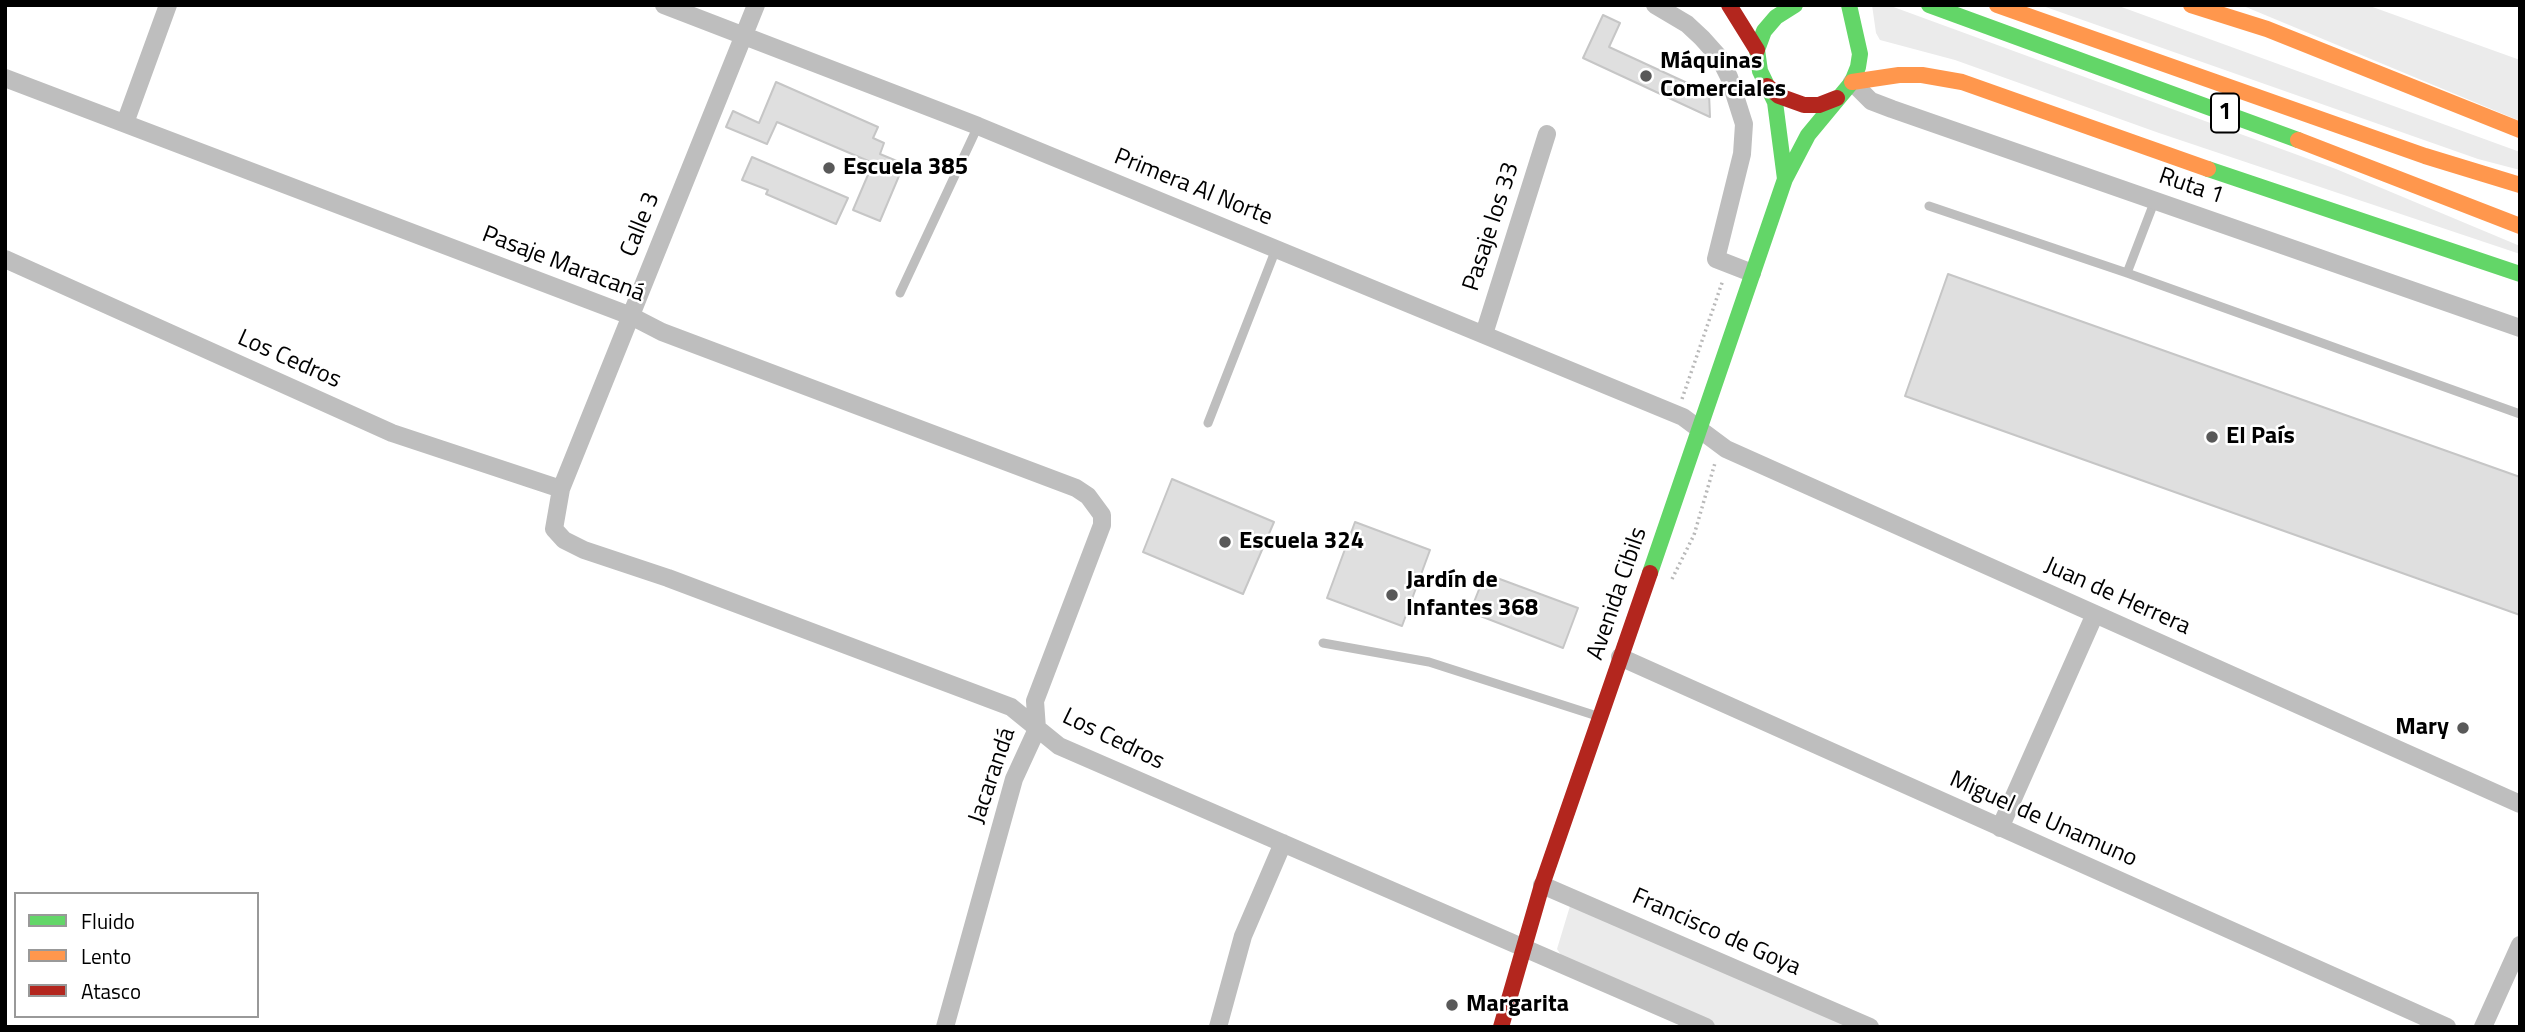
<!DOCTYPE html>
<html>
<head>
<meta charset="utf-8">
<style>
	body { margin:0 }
	#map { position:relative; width:2525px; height:1032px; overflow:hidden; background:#fff; font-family:"Titillium Web",sans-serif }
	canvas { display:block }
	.frame { position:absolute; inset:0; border:7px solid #000; pointer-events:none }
	.legend { position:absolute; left:14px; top:892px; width:245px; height:126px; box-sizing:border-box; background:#fff; border:2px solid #999; margin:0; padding:9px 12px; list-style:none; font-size:21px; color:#000 }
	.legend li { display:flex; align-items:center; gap:14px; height:35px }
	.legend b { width:35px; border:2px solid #999 }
</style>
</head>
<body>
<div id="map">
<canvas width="2525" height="1032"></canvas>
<div class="frame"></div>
<ul class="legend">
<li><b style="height:9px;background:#63d668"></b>Fluido</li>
<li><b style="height:9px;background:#ff974d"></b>Lento</li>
<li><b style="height:9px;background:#b3261e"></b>Atasco</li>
</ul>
</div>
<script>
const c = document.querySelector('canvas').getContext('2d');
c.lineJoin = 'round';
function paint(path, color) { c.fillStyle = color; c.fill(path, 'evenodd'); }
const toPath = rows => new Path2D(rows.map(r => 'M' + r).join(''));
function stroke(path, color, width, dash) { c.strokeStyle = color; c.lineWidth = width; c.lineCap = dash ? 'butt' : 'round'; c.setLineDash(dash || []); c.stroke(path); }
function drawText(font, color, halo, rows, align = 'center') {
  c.font = font + ' "Titillium Web",sans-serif'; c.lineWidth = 5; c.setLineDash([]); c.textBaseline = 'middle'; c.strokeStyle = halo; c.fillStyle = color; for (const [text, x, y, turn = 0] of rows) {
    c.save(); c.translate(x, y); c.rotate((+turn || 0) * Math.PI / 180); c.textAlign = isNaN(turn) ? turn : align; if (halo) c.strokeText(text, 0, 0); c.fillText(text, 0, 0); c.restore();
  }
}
const green = toPath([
	[1872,5,1888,5,2336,169,2520,246,2520,254,2159,133,1955,60,1880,40,1876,33],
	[2040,5,2116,5,2520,152,2520,170,2478,159],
	[2241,5,2367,5,2520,60,2520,121],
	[1570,906,1849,1027,1719,1027,1561,955,1557,949]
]);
const building = toPath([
	[1603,15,1620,23,1609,47,1709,93,1710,117,1583,58,1603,15],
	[776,82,878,127,873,138,884,143,880,154,904,164,880,221,853,210,873,163,777,122,767,144,726,127,733,111,759,123,776,82],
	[752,157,848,198,836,224,766,194,768,190,742,180,752,157],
	[1948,274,2520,477,2520,615,1905,396,1948,274],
	[1172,479,1274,522,1243,594,1143,552,1172,479],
	[1355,522,1430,550,1402,626,1327,598,1355,522],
	[1497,578,1578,608,1563,648,1470,612,1482,582,1494,587,1497,578]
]);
const path = toPath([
	[1682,399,1723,280],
	[1672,579,1694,535,1715,463]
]);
const lane = toPath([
	[1929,206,2127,273,2520,414],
	[2127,273,2155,200],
	[900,293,978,126],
	[1208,423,1276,249],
	[1323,643,1429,662,1597,716]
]);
const street = toPath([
	[664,5,978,126,1683,417,1726,449,2520,804],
	[756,5,561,489,554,529,564,540,584,550,668,578,1011,707,1059,746,1706,1027],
	[1655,5,1687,24,1702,38,1719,57,1729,77,1744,124,1742,154,1716,259,1752,273],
	[5,78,631,316,662,332,1076,488,1088,496,1102,515,1102,525,1035,701,1037,729,1014,779,945,1027],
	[1852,82,1871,101,1892,109,2520,328],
	[125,123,168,5],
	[5,259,392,433,561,489],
	[1484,334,1547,134],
	[1620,657,2447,1027],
	[2000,828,2095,614],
	[1542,885,1870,1027],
	[1218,1027,1243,936,1283,843],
	[2483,1027,2520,945]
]);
const fast = toPath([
	[1929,5,2298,140],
	[2208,169,2520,274],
	[1785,179,1775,102,1760,71,1757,50,1764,31,1776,17,1795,5],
	[1650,573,1785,179,1808,135,1852,82,1858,67,1860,54,1849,5]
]);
const slow = toPath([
	[1997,5,2425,156,2520,185],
	[2191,5,2267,29,2520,130],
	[1852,82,1899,75,1922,75,1962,82,2208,169],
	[2298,140,2520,226]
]);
const jam = toPath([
	[1729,5,1757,50],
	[1767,86,1779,96,1804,105,1819,105,1837,98],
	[1501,1027,1542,885,1650,573]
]);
const markers = [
	[1646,76,7,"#595959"],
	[829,168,7,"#595959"],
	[2212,437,7,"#595959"],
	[1225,542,7,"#595959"],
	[1392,595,7,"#595959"],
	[2463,728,7,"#595959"],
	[1452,1005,7,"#595959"]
];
const shields = [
	[2225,113,28]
];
const shieldNames = [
	["1",2225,113]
];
const poiNames = [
	["Máquinas",1660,62],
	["Comerciales",1660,90],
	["Escuela 385",843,168],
	["El País",2226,437],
	["Escuela 324",1239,542],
	["Jardín de",1406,581],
	["Infantes 368",1406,609],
	["Mary",2449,728,"right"],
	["Margarita",1466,1005]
];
const streetNames = [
	["Ruta 1",2191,187,19],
	["Primera Al Norte",1193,188,22],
	["Calle 3",641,225,-68],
	["Pasaje los 33",1492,227,-72],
	["Pasaje Maracaná",563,265,21],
	["Los Cedros",289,360,24],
	["Avenida Cibils",1618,594,-71],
	["Juan de Herrera",2117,597,24],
	["Los Cedros",1113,740,26],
	["Jacarandá",993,776,-71],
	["Miguel de Unamuno",2043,820,24],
	["Francisco de Goya",1716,933,24]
];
paint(green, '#ebebeb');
paint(building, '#dfdfdf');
stroke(building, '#c6c6c6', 2);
stroke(path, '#b9b9b9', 3.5, [2, 3.5]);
stroke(lane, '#bebebe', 9);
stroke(street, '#bebebe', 18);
stroke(fast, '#63d668', 16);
stroke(slow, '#ff974d', 16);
stroke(jam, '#b3261e', 16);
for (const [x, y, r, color] of markers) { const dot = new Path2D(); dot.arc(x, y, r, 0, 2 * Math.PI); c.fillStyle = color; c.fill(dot); stroke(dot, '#fff', 2.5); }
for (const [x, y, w] of shields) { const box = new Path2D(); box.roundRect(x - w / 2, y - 19.5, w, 39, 5); c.fillStyle = '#fff'; c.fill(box); stroke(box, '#000', 2); }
drawText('bold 23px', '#000', null, shieldNames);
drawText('bold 24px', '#000', '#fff', poiNames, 'left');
drawText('24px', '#000', '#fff', streetNames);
</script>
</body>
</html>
